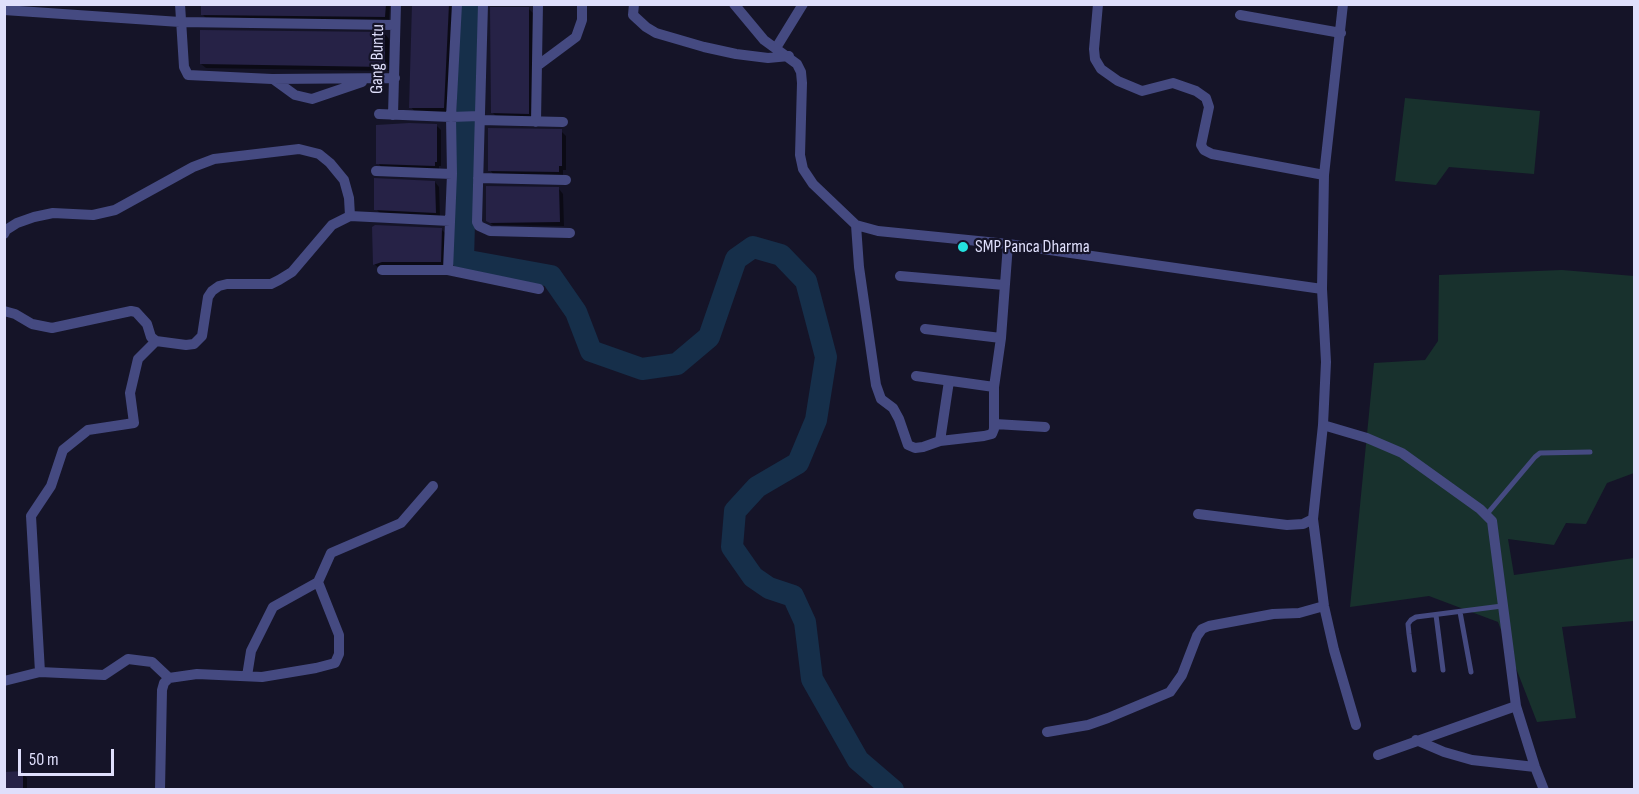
<!DOCTYPE html>
<html>
<head>
<meta charset="utf-8">
<style>
	body { margin:0 }
	#map { position:relative; width:1639px; height:794px; overflow:hidden; background:#151428; font-family:"Sofia Sans Condensed",sans-serif }
	canvas { display:block }
	.frame { position:absolute; inset:0; border:6px solid #dfdffb; pointer-events:none }
	.scale { position:absolute; left:18px; top:749px; width:96px; height:27px; box-sizing:border-box; border:3px solid #dfdffb; border-top:0; padding-left:8px; font-size:18px; line-height:21px; white-space:nowrap; color:#dfdffb; -webkit-text-stroke:4px #151428; paint-order:stroke }
</style>
</head>
<body>
<div id="map">
<canvas width="1639" height="794"></canvas>
<div class="frame"></div>
<div class="scale">50 m</div>
</div>
<script>
const c = document.querySelector('canvas').getContext('2d');
c.lineJoin = 'round';
function paint(path, color) { c.fillStyle = color; c.fill(path, 'evenodd'); }
const toPath = rows => new Path2D(rows.map(r => 'M' + r).join(''));
function stroke(path, color, width, dash) { c.strokeStyle = color; c.lineWidth = width; c.lineCap = dash ? 'butt' : 'round'; c.setLineDash(dash || []); c.stroke(path); }
function drawText(font, color, halo, rows, align = 'center') {
  c.font = font + ' "Sofia Sans Condensed",sans-serif'; c.lineWidth = 4.5; c.setLineDash([]); c.textBaseline = 'middle'; c.strokeStyle = halo; c.fillStyle = color; for (const [text, x, y, turn = 0] of rows) {
    c.save(); c.translate(x, y); c.rotate((+turn || 0) * Math.PI / 180); c.textAlign = isNaN(turn) ? turn : align; if (halo) c.strokeText(text, 0, 0); c.fillText(text, 0, 0); c.restore();
  }
}
const green = toPath([
	[1405,98,1540,111,1534,174,1449,167,1436,185,1395,181],
	[1562,270,1634,276,1634,473,1607,483,1586,524,1566,523,1554,545,1508,539,1514,575,1634,558,1634,621,1562,627,1576,718,1537,722,1498,622,1429,596,1350,607,1374,363,1425,360,1438,341,1439,275]
]);
const shadow = toPath([
	[202,4,390,4,389,21,207,19,202,14],
	[413,4,454,4,448,112,415,112,411,107],
	[528,8,533,13,533,118,497,117,492,112],
	[385,34,389,39,389,71,206,68,201,64],
	[436,125,441,130,441,166,439,166,439,170,382,168,378,163],
	[561,131,566,136,566,170,563,170,563,176,494,175,490,170],
	[435,182,439,187,440,217,381,214,376,209],
	[559,189,563,194,564,226,493,225,488,221],
	[442,230,446,234,445,267,379,268,374,264],
	[4,773,22,773,27,778,27,790,4,790]
]);
const river = toPath([
	[470,4,463,260,551,276,576,312,591,351,642,369,677,364,709,337,736,259,753,247,781,255,806,281,826,357,816,420,798,463,757,487,735,511,732,547,753,577,769,588,793,596,805,622,812,679,858,760,893,790]
]);
const building = toPath([
	[201,4,386,4,385,17,201,15],
	[412,4,449,4,444,108,409,108],
	[490,7,529,7,529,114,491,113],
	[200,30,385,32,385,67,200,64],
	[409,123,437,124,437,162,435,162,435,166,376,164,376,125],
	[488,128,562,129,562,166,559,166,559,172,488,171],
	[374,178,435,181,436,213,374,210],
	[486,186,559,187,560,222,490,223,486,221],
	[375,225,442,228,441,262,382,262,373,265,372,227],
	[23,771,23,789,4,789,5,772]
]);
const lane = toPath([
	[1487,514,1535,457,1540,453,1590,452],
	[1460,612,1471,672],
	[1436,615,1443,670],
	[1414,670,1409,634,1408,624,1411,620,1416,617,1502,606]
]);
const street = toPath([
	[180,4,184,67,188,75,272,79,395,78],
	[483,4,477,222,479,226,490,231,570,233],
	[634,4,633,15,646,27,656,33,704,47,736,54,768,58,789,56],
	[734,4,764,40,797,64,801,72,802,83,800,155,803,169,813,184,856,225,878,231,1008,244,1322,289],
	[1098,4,1094,49,1095,59,1101,69,1118,81,1142,91,1173,83,1196,91,1206,98,1209,107,1201,145,1204,150,1212,154,1324,175],
	[1343,4,1324,175,1322,289,1326,362,1323,425,1367,438,1402,453,1480,509,1492,521,1516,706,1535,767,1544,790],
	[4,10,180,22,395,25],
	[1240,15,1341,33],
	[776,48,803,4],
	[537,66,576,37,582,20,582,4],
	[273,79,295,95,312,99,362,82],
	[379,114,451,117,479,116],
	[393,115,396,4],
	[480,120,563,122],
	[536,122,538,4],
	[376,171,452,174],
	[478,178,566,180],
	[856,225,859,267,876,385,881,399,893,408,899,419,908,445,915,448,923,447,940,441,984,436,992,434,994,429,994,387,1001,338,1008,244],
	[4,234,6,230,17,223,34,217,53,213,93,215,115,210,193,167,214,159,299,149,319,154,330,163,344,180,349,198,350,216],
	[382,270,448,270,539,289],
	[448,270,452,174,451,117,457,4],
	[900,276,1004,285],
	[4,311,15,314,32,324,52,328,131,311,136,312,147,324,151,337,156,341,186,345,194,344,202,336,208,297,212,291,219,286,227,284,271,284,279,280,292,272,332,225,350,216,450,221],
	[925,329,1001,338],
	[916,376,994,387],
	[995,424,1045,427],
	[1323,425,1313,519,1324,606,1334,650,1356,725],
	[940,441,949,381],
	[1198,514,1287,525,1303,524,1313,519],
	[40,672,31,516,51,486,63,450,88,430,134,423,130,393,138,359,156,341],
	[247,676,251,651,273,607,318,582,331,553,401,523,433,486],
	[4,681,40,672,104,675,128,659,152,662,169,678],
	[1047,732,1088,725,1108,718,1170,692,1182,675,1197,636,1202,629,1209,626,1273,614,1299,613,1324,606],
	[1416,740,1444,752,1472,760,1535,767],
	[1378,755,1516,706],
	[160,790,162,690,164,683,169,678,197,674,262,677,316,668,335,663,339,654,339,635,318,582]
]);
const markers = [
	[963,247,6,"#24e2e0"]
];
const streetNames = [
	["Gang Buntu",378,59,-89]
];
const poiNames = [
	["SMP Panca Dharma",975,247]
];
paint(green, '#18312d');
paint(shadow, '#0007');
stroke(river, '#162f4a', 22);
paint(building, '#262246');
stroke(lane, '#454a81', 5);
stroke(street, '#454a81', 10);
for (const [x, y, r, color] of markers) { const dot = new Path2D(); dot.arc(x, y, r, 0, 2 * Math.PI); c.fillStyle = color; c.fill(dot); stroke(dot, '#151428', 2); }
drawText('18px', '#dfdffb', '#151428', streetNames);
drawText('18px', '#dfdffb', '#151428', poiNames, 'left');
</script>
</body>
</html>
